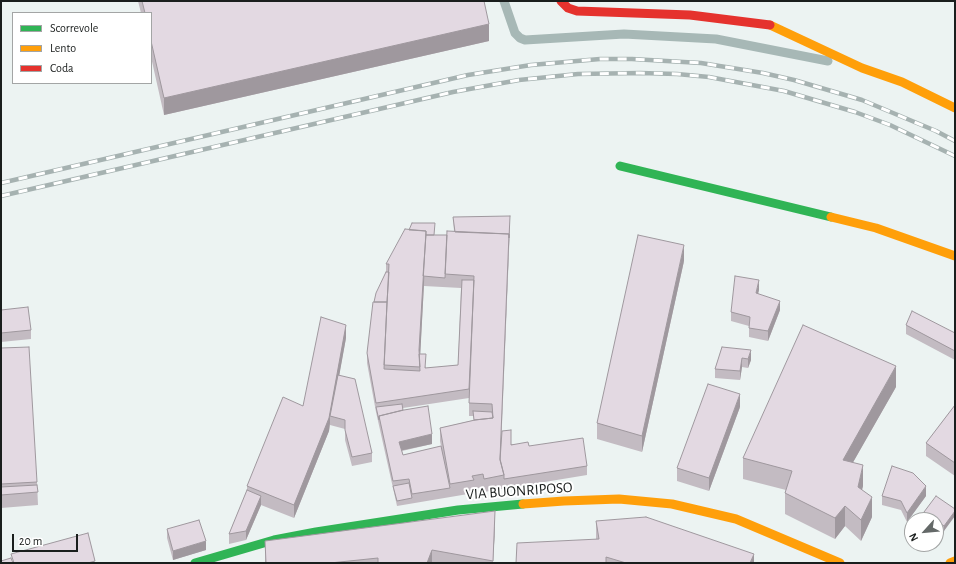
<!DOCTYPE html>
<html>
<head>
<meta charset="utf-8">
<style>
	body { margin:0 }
	#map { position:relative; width:956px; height:564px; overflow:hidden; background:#ecf3f2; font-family:"Alegreya Sans",sans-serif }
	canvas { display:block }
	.frame { position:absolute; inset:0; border:2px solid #1a1e1d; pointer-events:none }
	.legend { position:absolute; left:12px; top:12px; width:140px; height:72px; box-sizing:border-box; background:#fff; border:1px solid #a3a5a5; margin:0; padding:5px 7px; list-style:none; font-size:12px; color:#1a1e1d }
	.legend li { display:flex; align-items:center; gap:8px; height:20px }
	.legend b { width:20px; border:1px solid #a3a5a5 }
	.north { position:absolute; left:904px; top:512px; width:40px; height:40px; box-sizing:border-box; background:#fff; border:1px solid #a3a5a5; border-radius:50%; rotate:243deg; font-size:11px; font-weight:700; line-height:16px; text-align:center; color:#1a1e1d }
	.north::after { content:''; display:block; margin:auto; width:14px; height:18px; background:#646968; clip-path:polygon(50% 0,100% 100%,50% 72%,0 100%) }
	.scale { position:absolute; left:12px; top:534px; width:66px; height:18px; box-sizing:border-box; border:2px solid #1a1e1d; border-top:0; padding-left:5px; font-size:12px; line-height:14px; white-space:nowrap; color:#1a1e1d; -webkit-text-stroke:3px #fff; paint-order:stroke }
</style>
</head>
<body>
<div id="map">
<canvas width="956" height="564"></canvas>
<div class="frame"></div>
<ul class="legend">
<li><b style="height:5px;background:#30b455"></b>Scorrevole</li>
<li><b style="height:5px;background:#ff9f0a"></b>Lento</li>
<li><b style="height:5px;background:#e5322d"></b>Coda</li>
</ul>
<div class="north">N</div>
<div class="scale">20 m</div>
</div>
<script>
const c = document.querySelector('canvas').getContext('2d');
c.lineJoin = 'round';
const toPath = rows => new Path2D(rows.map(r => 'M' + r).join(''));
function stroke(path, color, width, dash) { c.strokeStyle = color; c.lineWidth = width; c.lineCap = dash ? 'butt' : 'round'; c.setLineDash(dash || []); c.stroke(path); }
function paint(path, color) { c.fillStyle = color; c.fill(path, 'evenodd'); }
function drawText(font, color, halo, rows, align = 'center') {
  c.font = font + ' "Alegreya Sans",sans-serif'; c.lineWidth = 4; c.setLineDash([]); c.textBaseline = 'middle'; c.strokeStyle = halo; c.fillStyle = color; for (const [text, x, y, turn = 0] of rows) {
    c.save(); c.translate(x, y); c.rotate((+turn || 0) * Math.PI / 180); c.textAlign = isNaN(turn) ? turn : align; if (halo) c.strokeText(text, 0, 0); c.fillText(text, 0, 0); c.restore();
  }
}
const lane = toPath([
	[504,1,515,33,520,38,525,40,624,34,716,39,828,61]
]);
const fast = toPath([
	[620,166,831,217],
	[195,563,274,540,316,532,458,510,523,504]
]);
const slow = toPath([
	[770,25,862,68,902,82,955,108],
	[831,217,876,228,955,256],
	[523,504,564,501,619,499,672,504,736,519,840,563],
	[950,563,955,561]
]);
const jam = toPath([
	[561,1,568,8,577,11,690,15,770,25]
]);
const rail = toPath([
	[1,183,468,75,531,65,600,59,632,59,701,63,763,73,794,80,862,100,936,131,955,141],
	[1,196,453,92,519,80,578,74,640,73,677,74,709,77,784,91,855,112,890,125,955,156]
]);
const wall = toPath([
	[138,1,484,1,489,41,164,115,151,57,151,13,141,13],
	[453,217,510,226,501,449,511,444,529,446,587,466,587,475,484,492,483,487,474,489,474,493,397,506,376,412,367,363,367,353,374,302,386,272,386,264,434,235,447,235,454,231],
	[424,286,461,288,458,365,426,368,420,354],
	[469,398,469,416,473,416,474,420,440,428,440,441,441,446,403,455,402,451,432,444,403,410,403,408],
	[684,261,642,452,597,439,597,423],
	[759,290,758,293,780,310,768,341,749,337,749,326,731,321,731,312],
	[1,310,31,330,31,339,1,342],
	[906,325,955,333,955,360,906,334],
	[346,338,339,375,372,453,372,462,352,466,345,440,345,429,330,425,330,423,329,431,294,518,261,505,246,540,229,544,229,534,247,490,247,486,303,406],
	[722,347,751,360,748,368,742,367,740,380,715,378,715,369],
	[1,348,37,482,38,505,1,508],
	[896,387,853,462,863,486,862,489,872,517,861,541,845,526,835,539,785,514,785,493,786,490,743,479,743,458],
	[955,405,955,476,926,456,926,443],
	[740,407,709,491,677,481,677,468],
	[882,496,926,496,907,522,901,510,882,505],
	[955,509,944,531,936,525,936,520,928,520,924,517,924,512],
	[596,521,754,563,516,563,596,539],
	[495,527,493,563,265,563,265,541],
	[167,529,206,550,173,560,167,538]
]);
const shadedWall = toPath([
	[489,24,489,41,164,115,164,98],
	[510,216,509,247,500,464,500,463],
	[426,231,426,244,420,360,419,350],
	[684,245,684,261,642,452,642,436],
	[759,280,759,290,756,302,756,293],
	[780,301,780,310,768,341,768,331],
	[346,325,346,338,332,416,330,416,330,423,329,431,294,518,294,505],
	[751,350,751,360,748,368,748,359],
	[742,358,742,367,740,380,740,371],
	[896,366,896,387,843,480,843,460],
	[740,394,740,407,709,491,709,478],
	[432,434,432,444,399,451,399,442],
	[863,465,863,486,858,507,858,487],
	[926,486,926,496,907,522,907,513],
	[261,496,261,505,246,540,246,531],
	[872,497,872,517,861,541,861,520],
	[845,506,845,526,835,539,835,518],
	[495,511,495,527,493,563],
	[955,511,955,516,944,531,944,526],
	[206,541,206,550,173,560,173,551],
	[432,550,432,563,427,563],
	[754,554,754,563,750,563]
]);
const building = toPath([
	[142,1,484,1,489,24,164,98,151,41,151,13,145,13,142,1],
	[510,216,509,238,509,234,455,232,453,217,510,216],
	[412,223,435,223,434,235,426,235,426,231,409,230,412,223],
	[405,229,426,231,419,350,420,367,384,365,389,264,386,264,405,229],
	[447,231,509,234,500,459,504,475,484,479,483,474,472,476,474,480,450,484,440,428,475,420,493,418,492,404,469,403,474,276,445,274,447,231],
	[426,235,447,235,445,278,423,276,426,235],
	[638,235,684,245,642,436,597,423,638,235],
	[386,272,389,272,387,302,374,302,376,293,386,272],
	[735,276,759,280,756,293,780,301,768,331,749,328,750,317,731,312,735,276],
	[462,280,474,280,469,389,376,403,367,353,373,302,387,302,384,369,420,371,419,354,426,354,425,368,458,365,462,280],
	[28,307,31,330,1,333,1,310,28,307],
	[912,311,955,333,955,351,906,325,912,311],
	[321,317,346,325,329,418,294,505,247,486,283,397,303,406,321,317],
	[803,325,896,366,843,460,863,465,858,487,872,497,861,520,845,506,835,518,785,493,792,471,743,458,803,325],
	[29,347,37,482,1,484,1,348,29,347],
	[722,347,751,350,748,359,742,358,740,371,715,369,722,347],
	[338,375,355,379,372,453,352,457,345,430,345,420,330,416,338,375],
	[708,384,740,394,709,478,677,468,708,384],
	[402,404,403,410,379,416,379,420,376,407,402,404],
	[955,405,955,463,926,443,955,405],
	[428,406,432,434,399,442,403,455,441,446,450,488,412,494,409,479,393,481,379,416,404,410,428,406],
	[473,411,492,412,493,418,474,420,473,411],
	[511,430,511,445,528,442,529,446,583,438,587,466,504,479,504,475,500,460,502,431,511,430],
	[892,466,913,473,926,486,907,513,901,501,882,496,892,466],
	[409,483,412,498,397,501,393,486,409,483],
	[37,485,38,492,1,495,1,487,37,485],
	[247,490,261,496,246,531,229,534,247,490],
	[936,496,955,509,955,511,944,526,924,512,936,496],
	[495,511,493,561,432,550,427,563,378,563,378,558,330,563,266,563,265,541,495,511],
	[646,517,754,554,750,563,626,563,606,557,606,563,516,563,517,543,599,539,596,521,646,517],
	[199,520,206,541,173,551,167,529,199,520],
	[88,533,95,561,88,563,14,563,11,554,88,533],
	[11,558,13,563,1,563,1,561,11,558]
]);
const streetNames = [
	["VIA BUONRIPOSO",519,491,-4]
];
stroke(lane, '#a7b8b6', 9);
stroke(fast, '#30b455', 9);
stroke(slow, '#ff9f0a', 9);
stroke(jam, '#e5322d', 9);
stroke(rail, '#a6b2b1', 4.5);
stroke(rail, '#fff', 3, [9]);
paint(wall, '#c3bbc2');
paint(shadedWall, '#9f989e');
paint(building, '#e3d9e2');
stroke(building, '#9f989e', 1);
drawText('15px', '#1a1e1d', '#fff', streetNames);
</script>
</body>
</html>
